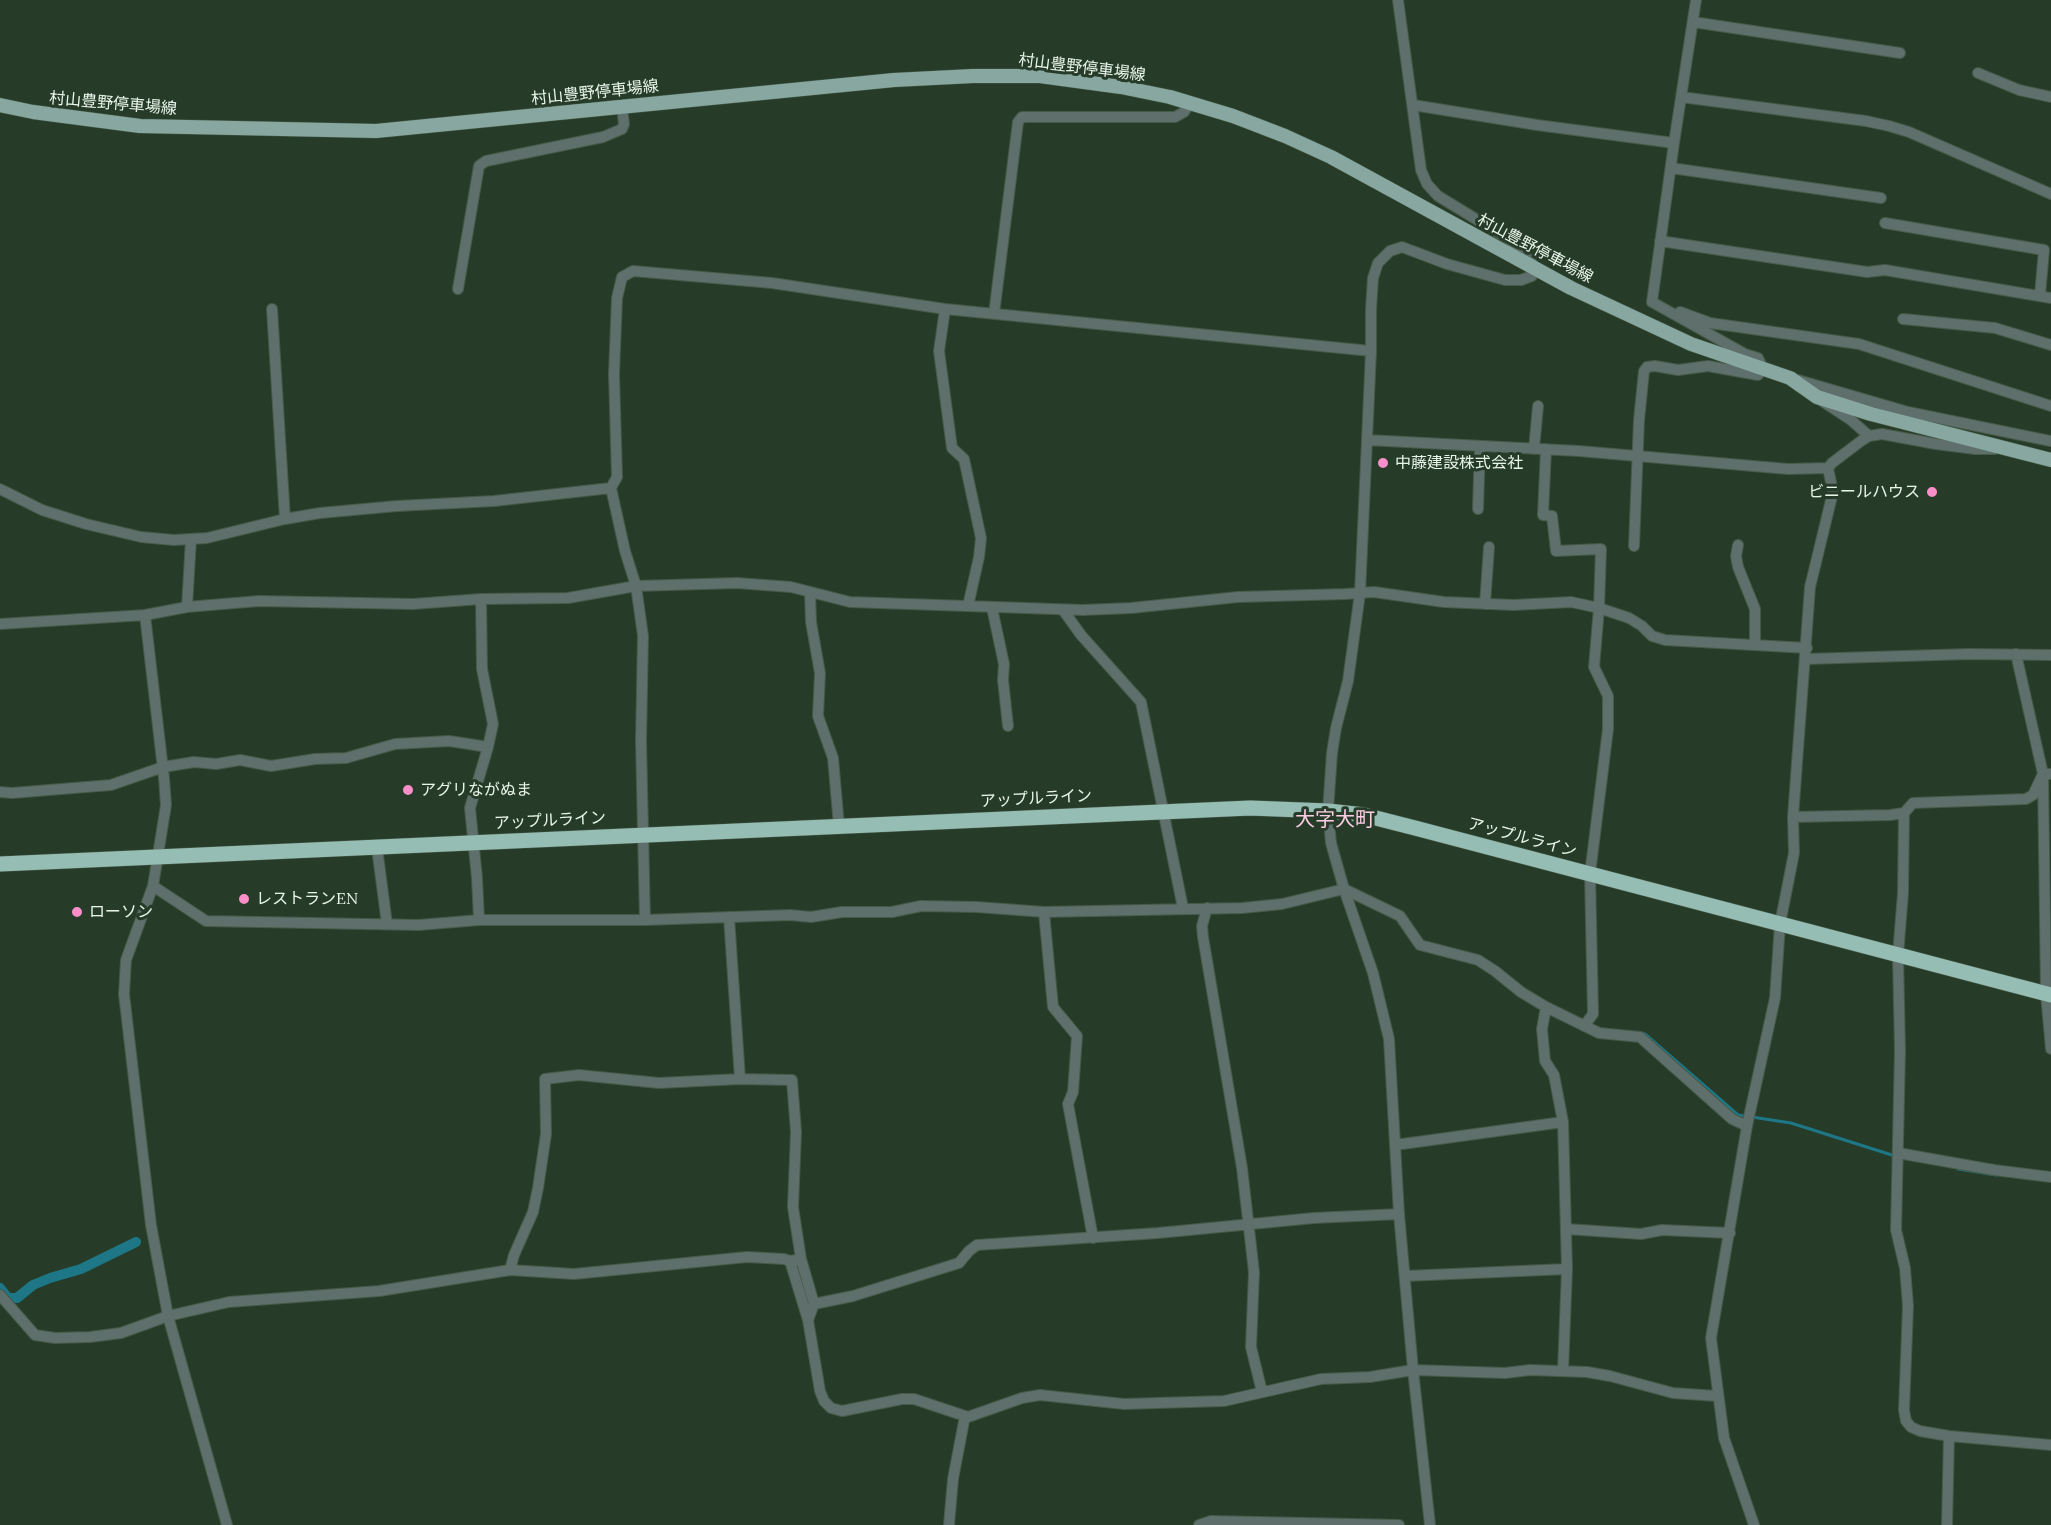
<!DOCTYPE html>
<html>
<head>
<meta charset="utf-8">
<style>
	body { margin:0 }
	canvas { display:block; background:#263c28 }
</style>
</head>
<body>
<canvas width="2051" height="1525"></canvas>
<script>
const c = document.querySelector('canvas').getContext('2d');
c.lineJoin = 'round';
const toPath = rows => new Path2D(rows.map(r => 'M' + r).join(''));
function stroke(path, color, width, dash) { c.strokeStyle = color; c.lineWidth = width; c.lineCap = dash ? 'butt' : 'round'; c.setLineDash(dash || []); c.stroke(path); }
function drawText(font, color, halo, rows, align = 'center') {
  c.font = font + ' Lora,"Noto Sans JP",serif'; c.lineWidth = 6; c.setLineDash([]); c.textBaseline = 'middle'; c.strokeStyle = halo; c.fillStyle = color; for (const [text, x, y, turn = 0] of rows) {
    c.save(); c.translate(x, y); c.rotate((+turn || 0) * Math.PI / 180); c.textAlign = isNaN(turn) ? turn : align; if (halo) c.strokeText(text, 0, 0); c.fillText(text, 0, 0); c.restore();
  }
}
const stream = toPath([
	[1641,1033,1645,1034,1738,1115,1745,1116],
	[1752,1117,1791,1123,1895,1156],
	[1958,1169,1996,1175]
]);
const canal = toPath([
	[0,1288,8,1298,17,1298,33,1285,50,1278,81,1269,136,1242]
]);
const minor = toPath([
	[1693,22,1900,53],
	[1978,73,2019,90,2051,97],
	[1681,97,1866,121,1889,126,1909,132,2051,194],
	[1413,105,1537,125,1674,143],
	[1671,168,1881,198],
	[1885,223,2044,250,2040,295],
	[1660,241,1867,272,1885,270,2051,298],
	[458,289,479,166,486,161,603,137,622,129,624,124,622,108],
	[272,309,285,519],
	[945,309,939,351,952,448,964,459,981,538,979,557,968,606],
	[1680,312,1710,323,1859,344,2051,406],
	[994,314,1018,122,1022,117,1175,117,1184,112,1190,103],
	[1903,319,1995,328,2051,345],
	[1371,351,1371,309,1373,278,1378,263,1390,251,1402,247,1447,264,1505,280,1521,280,1532,276,1534,267,1525,253,1507,238,1438,196,1427,184,1421,170,1398,0],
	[1798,380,1908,412,2051,441],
	[1822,401,1851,420,1869,436],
	[1367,440,1360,593,1348,681,1336,728,1332,753,1328,811,1331,843,1344,889,1373,973,1389,1039,1399,1214,1413,1370,1430,1525],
	[1534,449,1538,406],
	[1546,449,1543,515,1552,516,1556,551,1601,549,1599,608,1594,667,1608,696,1608,729,1590,874,1593,1014,1584,1026],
	[1828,468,1832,463,1861,441,1869,436,1882,434,1936,444,1975,449,1995,449],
	[611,488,625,551,636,586,643,636,641,741,645,920],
	[0,489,42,510,86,524,141,537,174,540,207,538,285,519,320,513,397,506,494,501,611,488,617,477,614,374,617,298,622,277,633,271,772,283,945,309,1371,351,1367,440,1579,451,1788,469,1828,468],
	[1478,509,1480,446],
	[1738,545,1736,556,1738,567,1755,609,1755,645],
	[1634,546,1639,420,1644,371,1647,367,1655,366,1678,370,1708,366,1758,375,1763,369,1758,358,1745,354,1652,302,1674,143,1696,0],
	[810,592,811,622,820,673,818,716,833,758,839,826],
	[481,599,482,669,493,724,488,747],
	[1485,604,1489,547],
	[187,607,191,539],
	[992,608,1004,664,1003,680,1008,726],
	[1063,610,1081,635,1141,702,1183,908],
	[145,615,164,778,166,805,153,886,126,960,124,994,151,1225,168,1316,227,1525],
	[0,624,145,615,187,607,259,601,413,604,481,599,568,598,636,586,737,583,791,587,850,602,1083,610,1131,608,1238,597,1345,594,1374,592,1444,602,1514,605,1571,602,1599,608,1629,618,1642,626,1652,636,1665,640,1807,648],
	[1806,659,1969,654,2051,655],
	[2051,774,2043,774,2046,994,2051,1049],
	[0,792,12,793,111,785,163,767,194,762,216,764,240,760,271,766,315,759,346,758,395,744,449,741,488,747,470,808,477,878,479,920],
	[1904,813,1903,893,1898,955,1900,1051,1896,1230,1905,1268,1908,1306,1904,1410,1906,1421,1911,1427,1920,1431,1949,1436,2051,1445],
	[1793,817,1890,815,1904,813,1913,803,2026,799,2033,795,2043,774,2016,654],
	[377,848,387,924],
	[153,886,206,921,419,925,479,920,645,920,790,915,811,917,842,912,892,912,921,906,977,907,1044,912,1242,908,1282,904,1344,889,1400,916,1420,945,1478,960,1495,971,1521,992,1546,1007,1599,1033,1640,1037,1732,1119,1747,1126],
	[1207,908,1202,926,1203,937,1242,1168,1254,1272,1251,1347,1262,1392],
	[1044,912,1053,1007,1077,1036,1073,1092,1068,1104,1093,1238],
	[729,917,740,1079],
	[1395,1145,1563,1122],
	[1898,1153,1994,1170,2051,1177],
	[1566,1229,1641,1234,1662,1230,1730,1233],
	[790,1261,808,1320],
	[510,1270,514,1255,533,1212,538,1188,546,1134,545,1079,579,1075,659,1083,740,1079,792,1080,796,1132,793,1207,801,1259,814,1304,808,1320,820,1391,824,1401,831,1408,842,1411,902,1399,914,1399,968,1417,1022,1398,1040,1395,1124,1404,1224,1401,1321,1379,1370,1377,1413,1370,1505,1373,1530,1370,1587,1372,1610,1376,1673,1393,1717,1396],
	[1405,1276,1567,1269,1563,1122,1554,1075,1545,1061,1542,1029,1546,1007],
	[0,1295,35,1335,55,1338,90,1337,121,1333,168,1316,229,1302,379,1291,510,1270,574,1274,747,1257,784,1259,790,1261,801,1259],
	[814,1304,853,1296,959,1263,969,1251,977,1245,1158,1233,1314,1218,1399,1214],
	[1563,1371,1567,1269],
	[949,1525,953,1479,965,1416],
	[1199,1525,1211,1521,1399,1525],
	[1754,1525,1724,1438,1711,1338,1747,1126,1775,998,1780,924,1794,853,1793,817,1810,587,1833,492,1828,468],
	[1947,1525,1949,1436]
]);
const major = toPath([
	[0,105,33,112,140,126,376,131,894,80,973,76,1040,76,1121,87,1170,97,1233,116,1285,136,1331,157,1571,288,1691,344,1790,378,1817,397,1871,414,2051,460]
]);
const highway = toPath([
	[0,864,1250,808,1328,811,1364,815,1415,828,2051,995]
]);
const markers = [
	[1383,463,6,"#f98fc9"],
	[1932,492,6,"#f98fc9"],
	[408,790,6,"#f98fc9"],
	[244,899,6,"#f98fc9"],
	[77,912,6,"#f98fc9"]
];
const streetNames = [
	["村山豊野停車場線",1082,68,7],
	["村山豊野停車場線",595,93,-6],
	["村山豊野停車場線",113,104,5],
	["村山豊野停車場線",1535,249,28],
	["アップルライン",1036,799,-3],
	["アップルライン",550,821,-3],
	["アップルライン",1522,838,15]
];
const poiNames = [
	["中藤建設株式会社",1395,463],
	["ビニールハウス",1920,492,"right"],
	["アグリながぬま",420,790],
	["レストランEN",256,899],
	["ローソン",89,912]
];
const quarterNames = [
	["大字大町",1335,820]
];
stroke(stream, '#1d7786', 3);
stroke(canal, '#1d7786', 10);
stroke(minor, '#455a47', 12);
stroke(major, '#455a47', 15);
stroke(highway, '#455a47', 16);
stroke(minor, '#5f6f6b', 10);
stroke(major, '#87a7a0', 14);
stroke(highway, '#96bdb4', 15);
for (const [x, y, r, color] of markers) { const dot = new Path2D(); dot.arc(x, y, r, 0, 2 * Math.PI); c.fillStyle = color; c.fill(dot); stroke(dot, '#263c28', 2); }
drawText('16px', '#e8f5e9', '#263c28', streetNames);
drawText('16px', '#e8f5e9', '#263c28', poiNames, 'left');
drawText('20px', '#fccde4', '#263c28', quarterNames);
</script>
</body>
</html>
